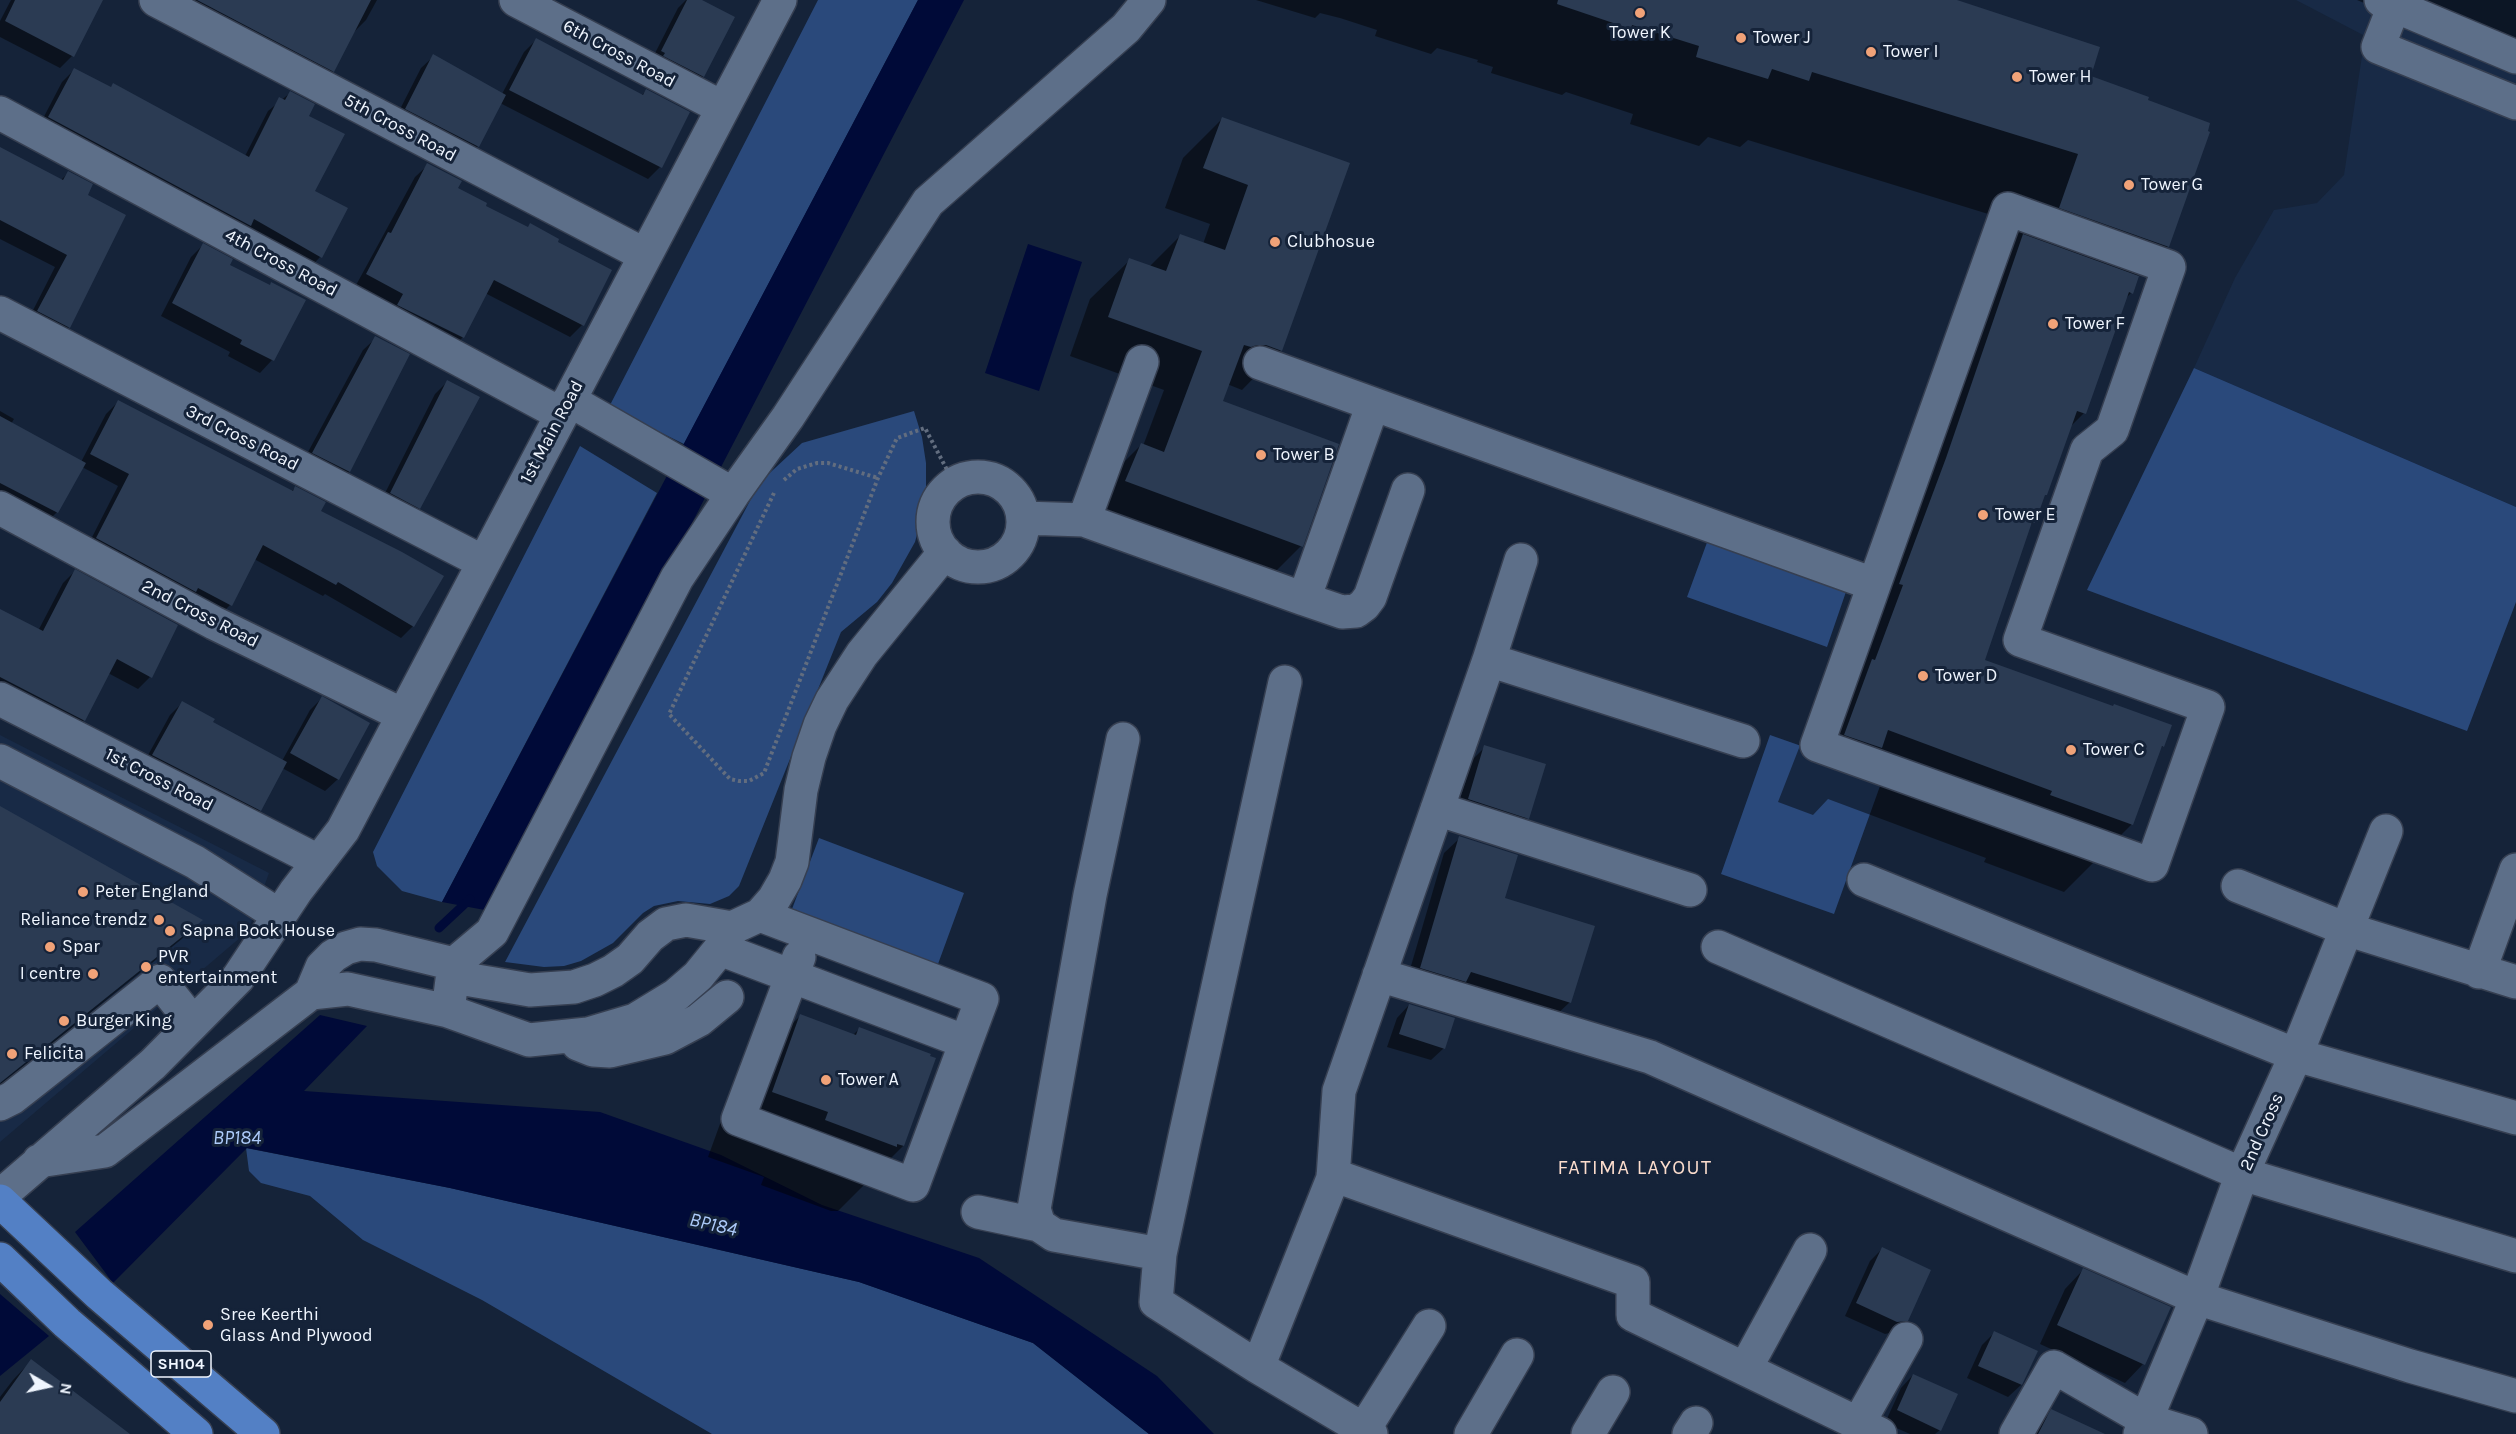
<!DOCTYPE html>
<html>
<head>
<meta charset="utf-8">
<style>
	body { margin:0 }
	#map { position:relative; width:2516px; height:1434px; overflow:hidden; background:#152339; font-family:Karla,sans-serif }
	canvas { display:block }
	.north { position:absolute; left:18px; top:1356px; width:60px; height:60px; -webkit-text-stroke:4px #152339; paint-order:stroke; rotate:99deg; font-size:16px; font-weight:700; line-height:24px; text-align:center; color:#eff5fe }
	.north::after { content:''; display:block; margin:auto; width:21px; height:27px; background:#eff5fe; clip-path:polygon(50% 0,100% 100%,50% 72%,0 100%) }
</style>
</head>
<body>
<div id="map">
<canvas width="2516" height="1434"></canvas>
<div class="north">N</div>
</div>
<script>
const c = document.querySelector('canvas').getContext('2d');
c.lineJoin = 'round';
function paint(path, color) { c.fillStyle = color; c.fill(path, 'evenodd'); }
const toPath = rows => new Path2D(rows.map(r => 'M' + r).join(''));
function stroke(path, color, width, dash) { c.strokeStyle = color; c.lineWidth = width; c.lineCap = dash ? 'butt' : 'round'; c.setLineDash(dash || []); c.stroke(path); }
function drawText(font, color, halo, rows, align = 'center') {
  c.font = font + ' Karla,sans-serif'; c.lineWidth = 6; c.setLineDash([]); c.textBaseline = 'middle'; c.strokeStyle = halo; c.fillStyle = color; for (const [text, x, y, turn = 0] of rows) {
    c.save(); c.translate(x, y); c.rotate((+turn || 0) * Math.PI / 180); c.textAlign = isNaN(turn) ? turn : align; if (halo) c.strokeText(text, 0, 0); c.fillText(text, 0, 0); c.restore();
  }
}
const built = toPath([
	[2296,0,2516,0,2516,507,2194,368,2235,278,2274,210,2317,203,2344,175,2365,36],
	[0,735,269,873,248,931,0,1142]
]);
const green = toPath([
	[818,0,918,0,684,444,609,407],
	[2194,368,2516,507,2516,602,2467,731,2087,590],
	[914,411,922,437,926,463,926,490,922,516,915,542,892,583,877,602,841,632,739,886,729,896,710,904,678,901,654,906,643,913,613,943,581,961,564,966,544,967,505,962,760,482,802,443],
	[580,446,657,493,442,902,402,891,377,866,373,852],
	[1709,537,1848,586,1827,647,1687,597],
	[1770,735,1884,775,1834,914,1721,874],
	[819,838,964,893,938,964,792,909],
	[246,1148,450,1188,859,1282,1033,1343,1149,1434,712,1434,482,1300,363,1240,310,1196,261,1183,249,1171]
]);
const water = toPath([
	[918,0,964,0,490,911,442,902],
	[1028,244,1082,262,1039,391,985,373],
	[320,1015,367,1026,304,1091,600,1112,721,1155,822,1205,979,1258,1157,1376,1214,1434,1149,1434,1033,1343,859,1282,450,1188,247,1148,113,1283,75,1232],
	[0,1294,49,1336,0,1376]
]);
const shadow = toPath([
	[11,0,96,0,72,56,60,68,0,37,0,21],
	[191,0,377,0,366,20,354,32,333,71,320,83],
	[686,0,698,0,703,76,691,88,650,63,678,8],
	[1256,0,1951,0,2089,77,2168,246,2137,277,2131,293,2124,300,2084,413,2069,428,2033,522,2029,527,1983,661,2163,746,2158,750,2131,825,2064,892,1984,862,1986,858,1828,799,1813,815,1778,802,1836,653,1832,651,1937,363,1957,303,1997,263,2011,221,1748,140,1740,147,1708,137,1699,146,1630,124,1633,114,1566,92,1562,95,1491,73,1493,67,1477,62,1478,60,1437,48,1431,54,1375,36,1377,30,1340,18,1320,13,1315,18],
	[2357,0,2516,0,2516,67],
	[536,40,641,96,646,91,660,167,648,179,500,103,478,146,465,158,394,121,421,68,434,56,502,94,524,52],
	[74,70,110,88,113,85,245,156,268,111,290,93,307,116,313,192,346,209,320,257,308,270,37,130,62,82],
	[1222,119,1348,164,1281,350,1242,390,1227,384,1221,402,1301,546,1262,585,1087,521,1102,484,1141,445,1143,446,1164,390,1070,356,1090,299,1130,260,1149,267,1180,236,1203,244,1210,224,1165,208,1183,158],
	[0,148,61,180,68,173,86,195,69,327,56,339,26,324,55,267,0,239],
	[428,165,456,189,484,206,556,242,582,325,570,337,485,293,463,337,451,349,355,287,415,177],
	[203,245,228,265,269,287,304,301,272,360,260,373,228,356,230,352,161,316,191,257],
	[376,338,408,355,349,472,337,484,301,465,363,350],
	[447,382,419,508,407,520,379,505,435,394],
	[118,402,291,492,295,488,319,512,413,626,401,638,325,594,323,596,254,559,230,605,218,617,85,551,118,486,82,467,57,512,45,524,0,501,0,411,14,419,11,424,81,462,106,414],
	[75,571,150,677,138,689,108,673,84,720,71,732,0,695,0,621,38,631,63,583],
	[322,698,368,723,338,779,325,791,282,768,260,810,248,822,141,768,170,715,182,703,211,723,282,761,310,710],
	[1485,747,1528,817,1516,829,1456,811,1473,759],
	[0,807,201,920,183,938,0,1086],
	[1460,838,1570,1002,1554,1017,1406,983,1444,853],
	[1409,1005,1444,1048,1431,1060,1387,1047,1397,1018],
	[801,1015,853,1035,859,1029,934,1059,903,1146,838,1211,831,1211,761,1185,764,1177,708,1157,736,1080],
	[1882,1249,1907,1320,1894,1332,1885,1334,1845,1316,1870,1261],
	[2083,1270,2143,1364,2125,1383,2040,1344,2065,1289],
	[1995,1332,2036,1352,2021,1385,2008,1397,1967,1378,1982,1345],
	[31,1361,113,1434,0,1434,0,1397,13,1380],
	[1913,1375,1940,1430,1935,1434,1910,1434,1885,1423,1901,1388],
	[2052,1411,2101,1434,2031,1434]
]);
const stream = toPath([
	[439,928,470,899]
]);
const building = toPath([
	[15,0,103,0,74,57,5,21],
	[197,0,371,0,334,72],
	[687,0,702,0,735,17,704,77,663,56,665,53,661,51],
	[1558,0,1957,0,2100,47,2091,76,2149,97,2148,100,2210,123,2208,131,2210,132,2169,247,2059,208,2078,154,1812,72,1809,81,1772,69,1768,79,1696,57,1699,46,1632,25,1631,29,1557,4],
	[536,38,643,95,646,89,690,112,662,168,509,90],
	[433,54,506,95,479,147,405,109],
	[74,68,111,87,113,83,249,157,279,97,285,100,290,91,315,104,309,116,345,134,315,191,348,208,322,258,254,219,251,226,48,117],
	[1222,117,1350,163,1282,351,1266,345,1257,345,1251,347,1244,345,1223,401,1339,444,1303,547,1125,481,1141,443,1164,452,1202,351,1108,317,1129,258,1166,271,1180,234,1225,250,1248,185,1203,168],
	[0,147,63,180,68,171,93,184,88,195,126,215,70,328,37,311,67,255,0,220],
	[427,163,462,181,458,188,487,203,486,206,528,227,530,223,559,239,558,242,612,270,584,326,494,280,464,338,397,305,403,294,366,274,388,232,391,233],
	[2023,234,2139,276,2133,294,2129,292,2086,414,2077,411,2047,495,2045,495,2035,523,2032,522,1985,660,2113,706,2114,704,2172,725,2164,747,2162,746,2133,825,2050,795,2052,791,1888,730,1882,748,1844,735,1872,659,1875,660,1903,585,1899,584,1946,458],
	[203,243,233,259,230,265,270,285,271,282,306,300,274,361,240,344,242,340,172,303],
	[375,336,410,354,350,472,312,453],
	[447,380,480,397,420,509,390,493],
	[118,400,293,491,295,486,326,502,321,511,402,552,444,576,414,627,338,582,336,585,263,545,232,606,198,588,196,592,96,538,129,474,90,454],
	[0,416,86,463,58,513,0,483],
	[75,569,178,625,152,678,117,659,85,721,0,677,0,609,43,631],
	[322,696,370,723,339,780,290,753],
	[182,701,215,719,213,722,287,762,261,811,152,755],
	[1484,745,1546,764,1529,819,1468,799],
	[0,806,203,920,0,1083],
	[1459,836,1518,855,1505,898,1595,926,1571,1003,1471,972,1466,982,1420,968],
	[1409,1004,1455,1018,1445,1049,1399,1034],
	[800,1014,856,1035,859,1027,931,1054,930,1056,936,1058,904,1146,897,1144,897,1147,825,1120,828,1112,772,1092],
	[1882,1247,1931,1270,1908,1321,1897,1322,1856,1303],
	[2083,1268,2171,1307,2145,1365,2057,1325],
	[1994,1331,2038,1351,2022,1385,1978,1366],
	[31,1359,130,1434,0,1434,0,1402],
	[1913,1374,1958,1394,1941,1431,1897,1410],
	[2051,1409,2105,1434,2038,1434]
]);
const path = toPath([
	[784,480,797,469,817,463,828,463,878,478],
	[774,493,669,714,730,779,739,781,749,781,764,773,878,478,897,438,925,428,955,485]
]);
const minor = toPath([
	[156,0,645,255],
	[516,0,723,108],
	[2381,0,2516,57],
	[2394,6,2378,47,2516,103],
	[0,113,561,414],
	[2008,209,2169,267,2112,430,2087,450,2020,640,2208,707,2152,865,1817,745,2008,209],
	[0,313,483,562],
	[569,400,733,494],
	[1373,404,1873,584],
	'933 522a45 45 0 1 1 90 0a45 45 0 1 1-90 0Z',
	[0,508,214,623,403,715],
	[1023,518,1084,520,1304,599,1373,404,1260,363],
	[1084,520,1142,362],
	[1304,599,1342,612,1356,611,1364,605,1370,597,1408,490],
	[1489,660,1521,560],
	[0,699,318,861],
	[1123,739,1090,895,1034,1209,1039,1225,1054,1235,1160,1254],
	[0,761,195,862,280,916],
	[1437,809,1690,890],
	[1864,880,2296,1055,2516,1118],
	[2238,886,2346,929,2516,982],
	[1718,947,2242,1174,2516,1256],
	[720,949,966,1042,982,999,760,915],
	[799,957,738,1119,913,1185,966,1042],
	[2479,972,2516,870],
	[1379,975,1650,1057,2197,1298,2410,1366,2516,1396],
	[453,977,530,990,574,987,595,980,613,971,630,959,650,936,666,924,686,920,732,928,760,915,774,899,785,880,792,862,801,790,809,757,820,725,832,700,862,654,945,552],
	[311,993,322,967,333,956,346,948,360,944,376,945,454,964],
	[448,1011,454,964,492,932,677,578,733,494,788,417,928,202,1126,28,1149,0],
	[578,1044,593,1050,610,1051,665,1038,699,1020,727,997],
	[0,1104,12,1098,35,1080,160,981,193,1023],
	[39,1161,105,1151,311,993,348,989,448,1011,529,1040,588,1034,635,1020,676,995,698,976,720,949,732,928],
	[1333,1175,1633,1282,1633,1315,1880,1434],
	[0,1196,153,1064,238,978,296,891,343,830,780,0],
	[978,1212,1039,1225],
	[1258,1367,1156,1302,1160,1254,1184,1141,1285,682],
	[1745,1369,1810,1250],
	[1858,1424,1906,1339],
	[1361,1434,1429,1326],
	[1371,1434,1258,1367,1333,1178,1339,1091,1489,660,1743,741],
	[1471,1434,1517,1355],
	[1588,1434,1613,1392],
	[1689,1434,1696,1423],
	[2016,1434,2054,1367,2146,1420,2191,1434],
	[2140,1434,2197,1298,2242,1174,2296,1055,2386,831]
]);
const major = toPath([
	[0,1201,99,1294,263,1434],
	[0,1259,67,1323,196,1434]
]);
const markers = [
	[1640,13,6,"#f0a278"],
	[1741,38,6,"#f0a278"],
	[1871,52,6,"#f0a278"],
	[2017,77,6,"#f0a278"],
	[2129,185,6,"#f0a278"],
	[1275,242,6,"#f0a278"],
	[2053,324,6,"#f0a278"],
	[1261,455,6,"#f0a278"],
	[1983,515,6,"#f0a278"],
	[1923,676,6,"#f0a278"],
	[2071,750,6,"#f0a278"],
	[83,892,6,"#f0a278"],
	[159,920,6,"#f0a278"],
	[170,931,6,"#f0a278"],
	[50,947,6,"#f0a278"],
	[146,967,6,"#f0a278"],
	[93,974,6,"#f0a278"],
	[64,1021,6,"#f0a278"],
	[12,1054,6,"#f0a278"],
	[826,1080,6,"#f0a278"],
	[208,1325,6,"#f0a278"]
];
const shields = [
	[181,1364,60]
];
const shieldNames = [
	["SH104",181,1364]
];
const poiNames = [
	["Tower K",1640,33,"center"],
	["Tower J",1753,38],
	["Tower I",1883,52],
	["Tower H",2029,77],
	["Tower G",2141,185],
	["Clubhosue",1287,242],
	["Tower F",2065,324],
	["Tower B",1273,455],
	["Tower E",1995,515],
	["Tower D",1935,676],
	["Tower C",2083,750],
	["Peter England",95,892],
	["Reliance trendz",147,920,"right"],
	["Sapna Book House",182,931],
	["Spar",62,947],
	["PVR",158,957],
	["entertainment",158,978],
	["I centre",81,974,"right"],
	["Burger King",76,1021],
	["Felicita",24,1054],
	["Tower A",838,1080],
	["Sree Keerthi",220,1315],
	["Glass And Plywood",220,1336]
];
const streetNames = [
	["6th Cross Road",619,54,28],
	["5th Cross Road",400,128,28],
	["4th Cross Road",281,263,28],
	["1st Main Road",552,432,-62],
	["3rd Cross Road",242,438,27],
	["2nd Cross Road",200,614,27],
	["1st Cross Road",159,780,27],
	["2nd Cross",2262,1132,-66]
];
const waterNames = [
	["BP184",237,1138],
	["BP184",713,1225,13]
];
const neighbourhoodNames = [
	["FATIMA LAYOUT",1635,1168]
];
paint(built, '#182a46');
paint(green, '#2a497b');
paint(water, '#000a38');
paint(shadow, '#0007');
stroke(stream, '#000a38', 9);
paint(building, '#2b3b53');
stroke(minor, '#363f51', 36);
stroke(major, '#363f51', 36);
stroke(path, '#626d7f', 4, [3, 3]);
stroke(minor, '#5d6f89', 33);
stroke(major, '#5380c5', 33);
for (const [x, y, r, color] of markers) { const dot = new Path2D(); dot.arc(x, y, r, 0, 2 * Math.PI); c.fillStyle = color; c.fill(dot); stroke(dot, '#152339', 2); }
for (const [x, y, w] of shields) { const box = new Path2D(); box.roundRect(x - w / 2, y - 13, w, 26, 4.5); c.fillStyle = '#152339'; c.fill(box); stroke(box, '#eff5fe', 1.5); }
drawText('bold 16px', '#eff5fe', null, shieldNames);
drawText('18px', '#eff5fe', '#152339', poiNames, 'left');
drawText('18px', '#eff5fe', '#152339', streetNames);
drawText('italic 20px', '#adcbfa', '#152339', waterNames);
c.letterSpacing = '1.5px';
drawText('20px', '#fcddcd', '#152339', neighbourhoodNames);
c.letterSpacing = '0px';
</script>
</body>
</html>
